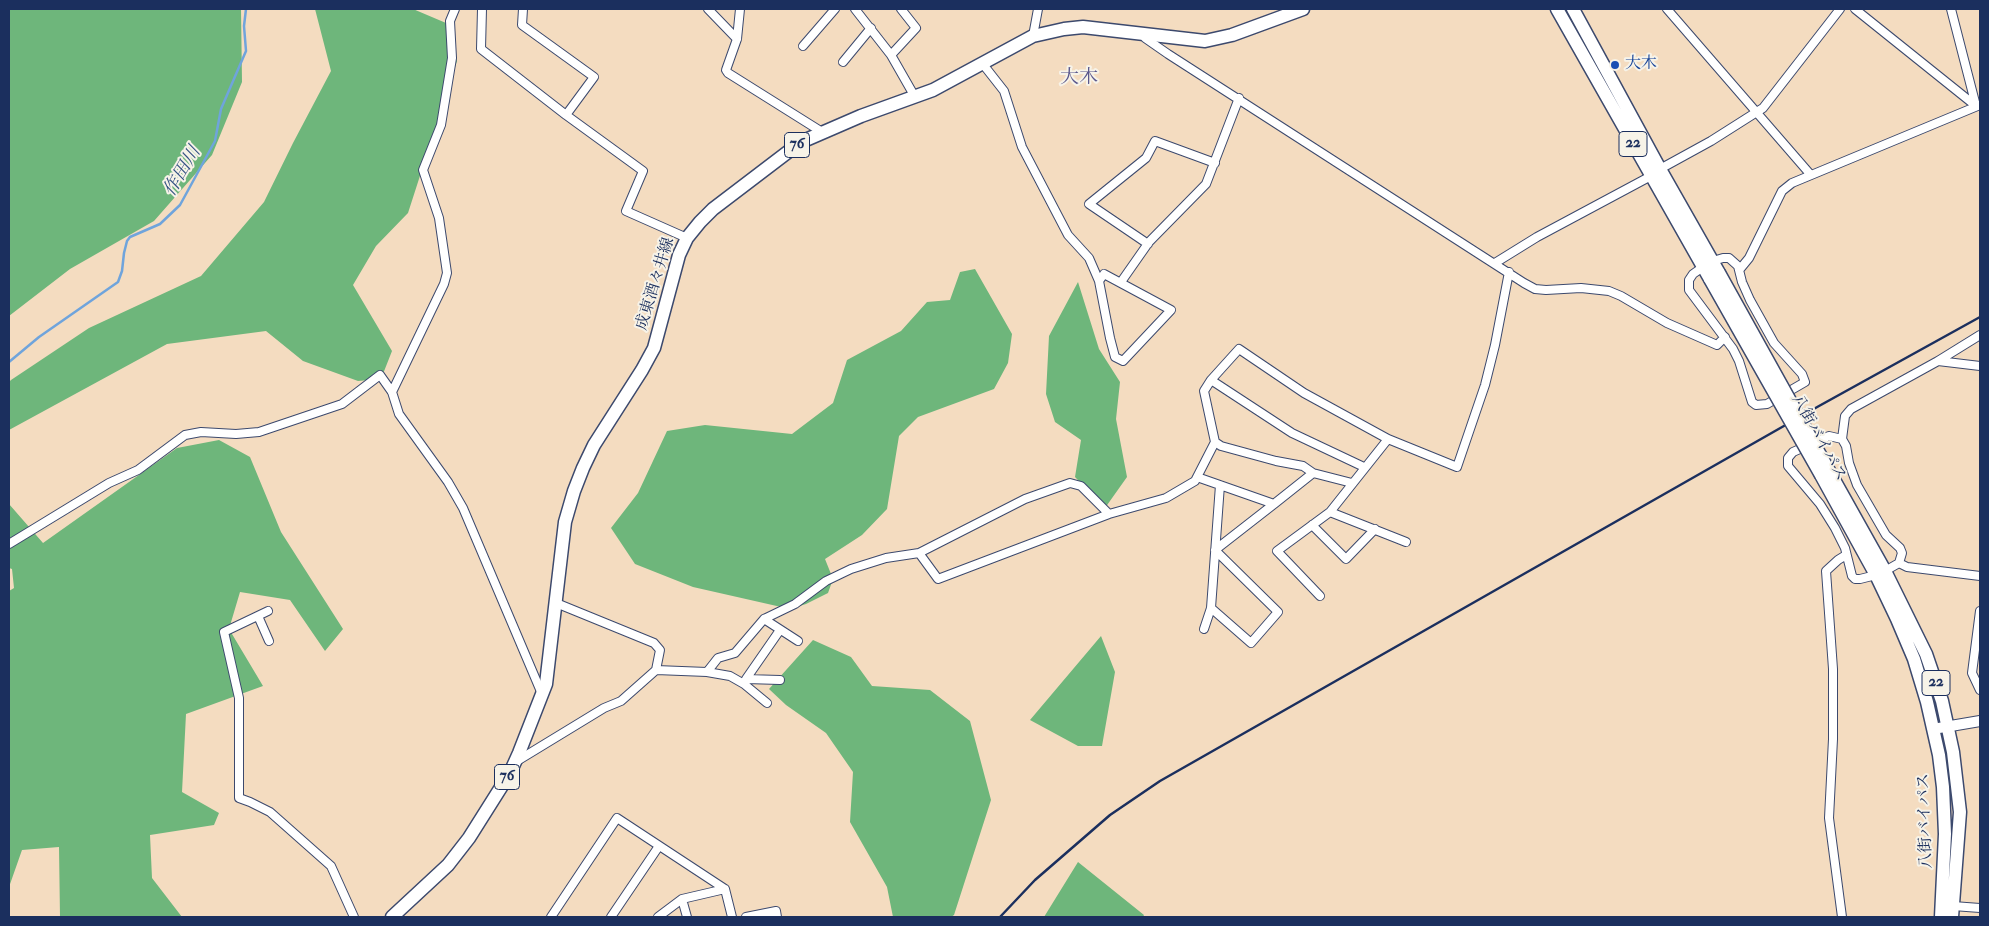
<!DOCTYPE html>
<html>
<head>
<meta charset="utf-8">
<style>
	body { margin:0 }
	#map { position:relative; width:1989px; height:926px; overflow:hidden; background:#f4dcc0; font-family:"IM FELL Double Pica",serif }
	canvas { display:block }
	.frame { position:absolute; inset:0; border:10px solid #1b2f5e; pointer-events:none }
</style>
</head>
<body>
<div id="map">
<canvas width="1989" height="926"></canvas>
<div class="frame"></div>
</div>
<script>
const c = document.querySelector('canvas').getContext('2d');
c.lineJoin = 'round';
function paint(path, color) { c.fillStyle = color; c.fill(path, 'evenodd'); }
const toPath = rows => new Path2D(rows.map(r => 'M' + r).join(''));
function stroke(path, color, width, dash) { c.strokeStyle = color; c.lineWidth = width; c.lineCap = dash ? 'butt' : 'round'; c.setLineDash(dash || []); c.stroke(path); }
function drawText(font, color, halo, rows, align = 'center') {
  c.font = font + ' "IM FELL Double Pica","Noto Serif JP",serif'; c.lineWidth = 4; c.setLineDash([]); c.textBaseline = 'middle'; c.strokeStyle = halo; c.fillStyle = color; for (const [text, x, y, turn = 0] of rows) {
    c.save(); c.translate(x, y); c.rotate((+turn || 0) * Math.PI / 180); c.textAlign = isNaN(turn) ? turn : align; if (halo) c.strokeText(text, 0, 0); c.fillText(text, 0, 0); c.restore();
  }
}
const forest = toPath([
	[9,9,241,9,242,82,212,155,154,221,70,269,9,316],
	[315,9,413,9,446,23,457,61,408,213,376,246,353,285,392,351,381,379,358,381,303,361,266,331,167,344,9,430,9,382,11,380,89,328,201,276,264,202,293,143,331,71],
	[975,269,1012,334,1008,363,994,389,918,417,899,436,887,509,862,535,825,559,833,579,828,593,806,604,790,609,693,587,635,564,611,528,638,493,667,431,705,425,792,434,833,403,847,360,901,331,927,302,950,300,960,272],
	[1078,282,1099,349,1120,382,1116,419,1127,477,1105,508,1075,477,1081,440,1055,422,1046,394,1049,336],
	[219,440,250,457,281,532,343,629,325,651,290,600,240,592,229,629,263,686,186,714,182,792,219,813,214,825,150,835,152,878,182,917,60,917,59,847,22,850,9,887,9,591,14,588,12,569,9,568,9,504,43,543,177,448],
	[1101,636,1115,672,1102,746,1078,746,1030,720],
	[813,640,851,657,872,686,930,690,970,721,991,800,954,915,951,917,893,917,887,887,850,822,853,772,826,733,786,705,769,689],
	[1078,862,1144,915,1143,917,1044,917]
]);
const stream = toPath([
	[9,362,39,337,118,282,122,271,124,253,127,241,130,237,160,224,180,205,215,141,221,109,246,51,244,26,246,9]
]);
const minor = toPath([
	[482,9,481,49,566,115,594,77,522,25,523,9],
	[708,9,737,39],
	[740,9,737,39,726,70,728,73,822,132],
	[855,9,891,55,915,97],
	[1667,9,1810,174],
	[1855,9,1976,106],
	[1951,9,1976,106],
	[1145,35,1145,38,1168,54,1524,283,1535,289,1546,290,1581,288,1609,291,1621,296,1667,323,1717,345,1725,337],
	[1033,36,1038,9],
	[803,46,835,9],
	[891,55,916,28,901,9],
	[843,62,871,28],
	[982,63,1004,91,1022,147,1068,235,1089,258,1099,281],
	[566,115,643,171,626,211,687,238],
	[1660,169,1711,141,1763,108,1840,9],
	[1148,244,1089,204,1146,158,1155,141,1215,163],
	[1495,263,1537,237,1651,176],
	[1703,267,1693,274,1689,280,1689,290,1733,349,1739,361,1752,402,1756,405,1767,404,1805,382,1802,374,1774,343,1750,300,1742,282,1738,266,1729,258,1723,258,1713,261],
	[1740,269,1749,258,1782,191,1792,183,1980,105],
	[1104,274,1171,310,1123,361,1115,357,1110,338,1099,281,1104,274],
	[1121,282,1149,242,1206,184,1239,98],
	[1938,361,1980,366],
	[1211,380,1204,391,1215,442],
	[392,392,444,284,447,273,439,218,423,170,441,125,452,58,450,21,455,9],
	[1842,439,1845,416,1851,409,1938,361,1980,335],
	[1364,467,1292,433,1211,380,1239,349,1304,393,1388,439,1457,467,1485,385,1495,345,1509,272],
	[1197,477,1274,504,1313,473],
	[1330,512,1406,542],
	[1312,525,1346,559,1375,529],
	[9,544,109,483,138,470,185,435,201,432,236,434,259,432,342,404,380,375,392,392,399,414,448,482,463,508,542,694],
	[919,553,938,579,1109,514,1166,498,1195,481,1215,442,1221,446,1276,461,1303,466,1313,473,1352,483],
	[1899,563,1907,567,1980,576],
	[1876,575,1860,579,1855,579,1852,576,1845,548,1835,528,1820,504,1788,466,1788,458,1793,452,1829,436,1842,439,1846,446,1849,463,1857,485,1886,535,1900,548,1902,553,1899,563,1885,571],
	[1320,596,1277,551,1330,512,1388,439],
	[556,603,654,643,660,650,656,670],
	[1211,608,1251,643,1278,612,1215,550,1274,504],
	[268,611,224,632,239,698,239,798,250,802,270,812,331,866,354,917],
	[1980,611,1972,673,1980,690],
	[258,616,269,641],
	[764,619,798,641],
	[1204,629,1211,608,1220,485],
	[707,672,730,676,744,684,767,703],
	[780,680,746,679,780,630],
	[517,761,604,708,621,701,656,670,707,672,718,658,735,653,764,619,795,604,826,581,851,569,886,558,919,553,1025,499,1070,483,1081,486,1109,514],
	[682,899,687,917],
	[1953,906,1980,908],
	[551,917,617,818,725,889,732,917],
	[611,917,659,846],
	[658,917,682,899,725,889],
	[746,917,776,911,777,917],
	[1842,917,1829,818,1833,739,1833,669,1826,571,1838,560,1846,555]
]);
const tertiary = toPath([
	[1933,729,1980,721]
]);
const primary = toPath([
	[1557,9,1710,279],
	[1573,9,1660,169,1719,273],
	[1829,471,1885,571,1926,654,1942,701,1953,752,1960,812,1952,917],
	[1821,475,1876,575,1897,619,1914,659,1927,702,1939,755,1943,787,1945,834,1941,917],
	[392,917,448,865,469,838,510,773,519,753,546,684,565,522,574,491,583,468,594,445,642,370,654,348,679,255,687,238,700,222,713,209,801,142,861,116,933,90,1033,36,1064,29,1083,27,1205,41,1232,35,1303,9]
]);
const rail = toPath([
	[1000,917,1035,880,1110,815,1160,781,1819,406,1980,317]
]);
const primaryBridge = toPath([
	[1719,273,1829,471],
	[1710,279,1821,475]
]);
const markers = [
	[1615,65,5,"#1a4fb4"]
];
const shields = [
	[1633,144,28],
	[797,145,25],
	[1936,683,28],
	[507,777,25]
];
const shieldNames = [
	["22",1633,144],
	["76",797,145],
	["22",1936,683],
	["76",507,777]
];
const transitNames = [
	["大木",1625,65]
];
const streetNames = [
	["成東酒々井線",656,284,-73],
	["八街バイパス",1818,438,61],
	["八街バイパス",1926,821,-92]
];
const waterNames = [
	["作田川",183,172,-59]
];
const quarterNames = [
	["大木",1079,79]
];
paint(forest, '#6eb67b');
stroke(stream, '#6fa4dc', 2.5);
stroke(minor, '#3c496d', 10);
stroke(tertiary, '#3c496d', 12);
stroke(primary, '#3c496d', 15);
stroke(minor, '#fff', 8);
stroke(tertiary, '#fff', 10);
stroke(primary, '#fff', 12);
stroke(rail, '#1b2f5e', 2.5);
stroke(primaryBridge, '#3c496d', 15, []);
stroke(primaryBridge, '#fff', 12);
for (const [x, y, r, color] of markers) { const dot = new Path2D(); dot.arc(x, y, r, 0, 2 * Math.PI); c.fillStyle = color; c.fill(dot); stroke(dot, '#f7f3e8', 2); }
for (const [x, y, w] of shields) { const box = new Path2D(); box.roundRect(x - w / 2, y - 12.5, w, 25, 4); c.fillStyle = '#f7f3e8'; c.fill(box); stroke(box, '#1b2f5e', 1); }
drawText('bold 15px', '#1b2f5e', null, shieldNames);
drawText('16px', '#164399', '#f7f3e8', transitNames, 'left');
drawText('16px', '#1b2f5e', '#f7f3e8', streetNames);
drawText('italic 18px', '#345284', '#f7f3e8', waterNames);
drawText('19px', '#59578d', '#f7f3e8', quarterNames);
</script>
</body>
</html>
